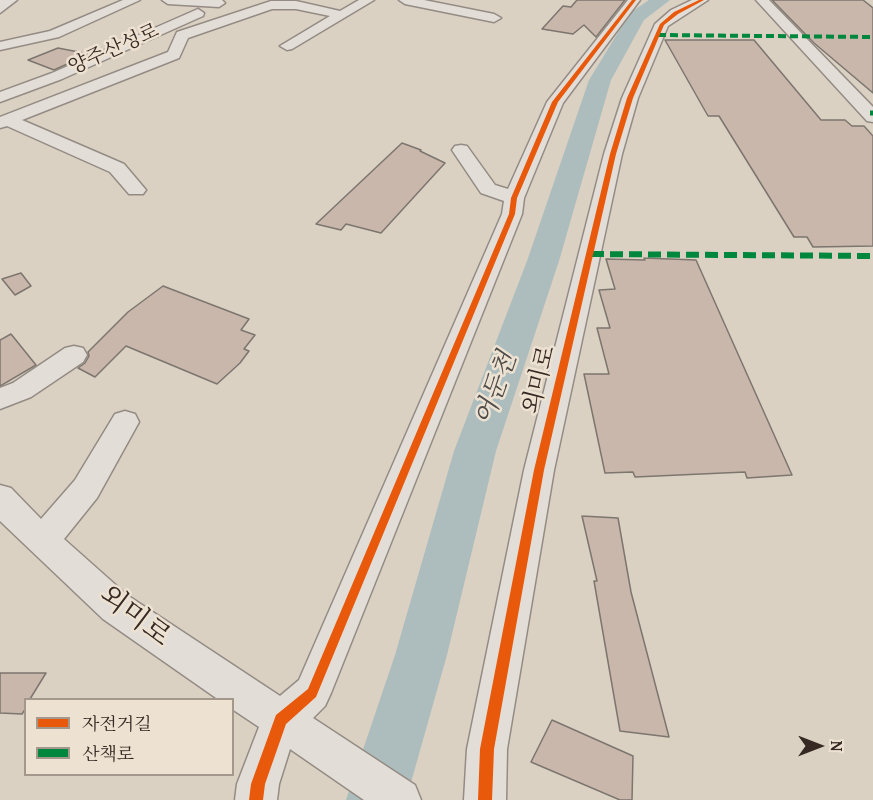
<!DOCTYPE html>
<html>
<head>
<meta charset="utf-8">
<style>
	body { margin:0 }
	#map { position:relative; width:873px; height:800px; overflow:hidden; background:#dad1c3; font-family:"Gentium Book Plus","Noto Serif KR",serif }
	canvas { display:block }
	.legend { position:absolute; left:24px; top:698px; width:210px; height:78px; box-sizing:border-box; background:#ede2d2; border:2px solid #a4988c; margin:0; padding:8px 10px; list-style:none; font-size:18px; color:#362923 }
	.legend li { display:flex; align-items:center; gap:12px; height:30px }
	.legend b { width:30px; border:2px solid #a4988c }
	.north { position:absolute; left:789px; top:716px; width:60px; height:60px; -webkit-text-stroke:4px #ede2d2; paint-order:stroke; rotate:90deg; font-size:16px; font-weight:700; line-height:24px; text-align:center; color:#362923 }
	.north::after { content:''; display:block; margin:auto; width:21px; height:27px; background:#362923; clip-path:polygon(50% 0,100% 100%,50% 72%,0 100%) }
</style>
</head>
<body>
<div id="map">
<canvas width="873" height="800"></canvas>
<ul class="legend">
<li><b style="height:8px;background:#e8590c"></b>자전거길</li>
<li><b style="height:8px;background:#00873e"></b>산책로</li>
</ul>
<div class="north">N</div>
</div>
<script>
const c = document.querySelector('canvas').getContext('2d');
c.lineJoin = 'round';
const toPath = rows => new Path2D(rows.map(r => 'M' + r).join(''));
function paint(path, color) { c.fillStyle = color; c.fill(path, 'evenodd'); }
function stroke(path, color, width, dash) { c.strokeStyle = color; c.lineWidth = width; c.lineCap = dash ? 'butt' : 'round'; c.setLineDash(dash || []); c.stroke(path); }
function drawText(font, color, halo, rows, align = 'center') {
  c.font = font + ' "Gentium Book Plus","Noto Serif KR",serif'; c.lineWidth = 5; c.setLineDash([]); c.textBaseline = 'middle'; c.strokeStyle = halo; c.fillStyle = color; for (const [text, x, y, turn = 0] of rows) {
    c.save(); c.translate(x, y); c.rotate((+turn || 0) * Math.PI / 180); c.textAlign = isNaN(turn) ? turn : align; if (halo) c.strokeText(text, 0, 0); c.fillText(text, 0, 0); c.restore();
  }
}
const river = toPath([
	[649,0,670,0,644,20,611,80,559,261,496,451,447,655,406,800,346,800,395,655,454,451,527,261,589,80,630,13,649,0]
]);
const building = toPath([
	[577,0,625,0,596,37,584,25,573,34,542,29,563,6,571,7,577,0],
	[772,0,863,0,873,8,873,93,814,43,772,0],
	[665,40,754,40,821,120,845,120,852,126,864,126,873,136,873,246,813,247,807,237,794,237,719,116,708,116,665,40],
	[58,48,89,54,54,70,28,60,58,48],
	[402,143,421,150,420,151,445,163,381,233,346,224,341,230,316,224,402,143],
	[644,258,696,260,792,475,747,478,745,472,635,477,633,472,605,473,584,374,609,374,597,328,610,328,599,290,615,289,606,259,645,260,644,258],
	[21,273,31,286,15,295,2,279,21,273],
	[163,286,249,319,241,330,255,335,244,349,249,351,240,363,217,384,126,346,95,377,78,368,85,363,89,356,88,352,128,312,163,286],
	[11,334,36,365,0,386,0,340,11,334],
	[582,516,618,518,631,592,669,737,620,731,594,581,597,581,582,516],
	[0,673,46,673,30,699,26,699,26,708,22,714,0,713,0,673],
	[552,720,633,756,632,800,620,800,531,762,552,720]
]);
const minor = toPath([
	[0,0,17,0,0,13,0,0],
	[123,0,140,0,59,37,0,50,0,42,50,31,123,0],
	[162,0,222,0,225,3,219,7,168,4,162,0],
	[359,0,374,0,292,49,287,50,280,46,330,16,296,9,272,9,188,38,179,58,22,120,124,164,146,190,143,194,129,194,110,172,7,126,0,128,0,117,168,52,177,32,271,1,296,1,340,11,359,0],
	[399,0,424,0,494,14,501,18,494,22,405,4,399,0],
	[628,0,640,0,563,103,524,198,522,214,331,693,325,706,313,718,415,785,421,800,364,800,290,749,279,784,277,800,235,800,237,784,259,727,232,709,232,700,219,700,103,619,0,521,0,485,11,488,41,519,75,480,115,414,125,411,135,414,139,422,97,498,64,539,127,595,280,696,299,680,502,214,504,201,481,193,452,150,455,146,461,145,467,146,495,185,508,189,547,102,628,0],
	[692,0,708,0,668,26,638,98,622,154,554,470,507,749,506,800,464,800,467,749,524,470,604,154,622,98,655,24,671,10,692,0],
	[756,0,769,0,873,107,873,122,867,121,756,0],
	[198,9,204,13,203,16,62,79,0,102,0,92,52,73,198,9],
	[74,346,83,348,87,355,83,362,31,397,0,409,0,388,13,383,65,348,74,346]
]);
const quietFar2 = toPath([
	[658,35,873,37]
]);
const quietFar1 = toPath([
	[870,113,873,113]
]);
const quiet = toPath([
	[591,254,873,256]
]);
const cycleway = toPath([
	[632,0,636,0,558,102,517,198,515,214,316,697,286,724,265,784,263,800,249,800,251,784,276,715,308,689,509,214,511,198,552,102,632,0],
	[699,0,704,0,678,14,664,25,633,98,616,154,544,470,494,749,492,800,478,800,480,749,534,470,610,154,627,98,660,24,674,12,699,0]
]);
const farStreetnames = [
	["양주산성로",114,50,-24]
];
const streetNames = [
	["외미로",540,380,-76]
];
const waterNames = [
	["어둔천",497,389,-70]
];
const nearStreetnames = [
	["외미로",134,617,37]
];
paint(river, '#adbdbd');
paint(building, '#cab7ab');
stroke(building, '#7c766e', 1.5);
stroke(minor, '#948c84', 3);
paint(minor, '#e2ded7');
stroke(quietFar2, '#00873e', 4, [8, 4]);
stroke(quietFar1, '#00873e', 5, [10, 5]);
stroke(quiet, '#00873e', 6, [13, 6]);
paint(cycleway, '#e8590c');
drawText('20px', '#362923', '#ede2d2', farStreetnames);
drawText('24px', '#362923', '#ede2d2', streetNames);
drawText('italic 26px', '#4f4c49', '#ede2d2', waterNames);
drawText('28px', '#362923', '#ede2d2', nearStreetnames);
</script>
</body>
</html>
